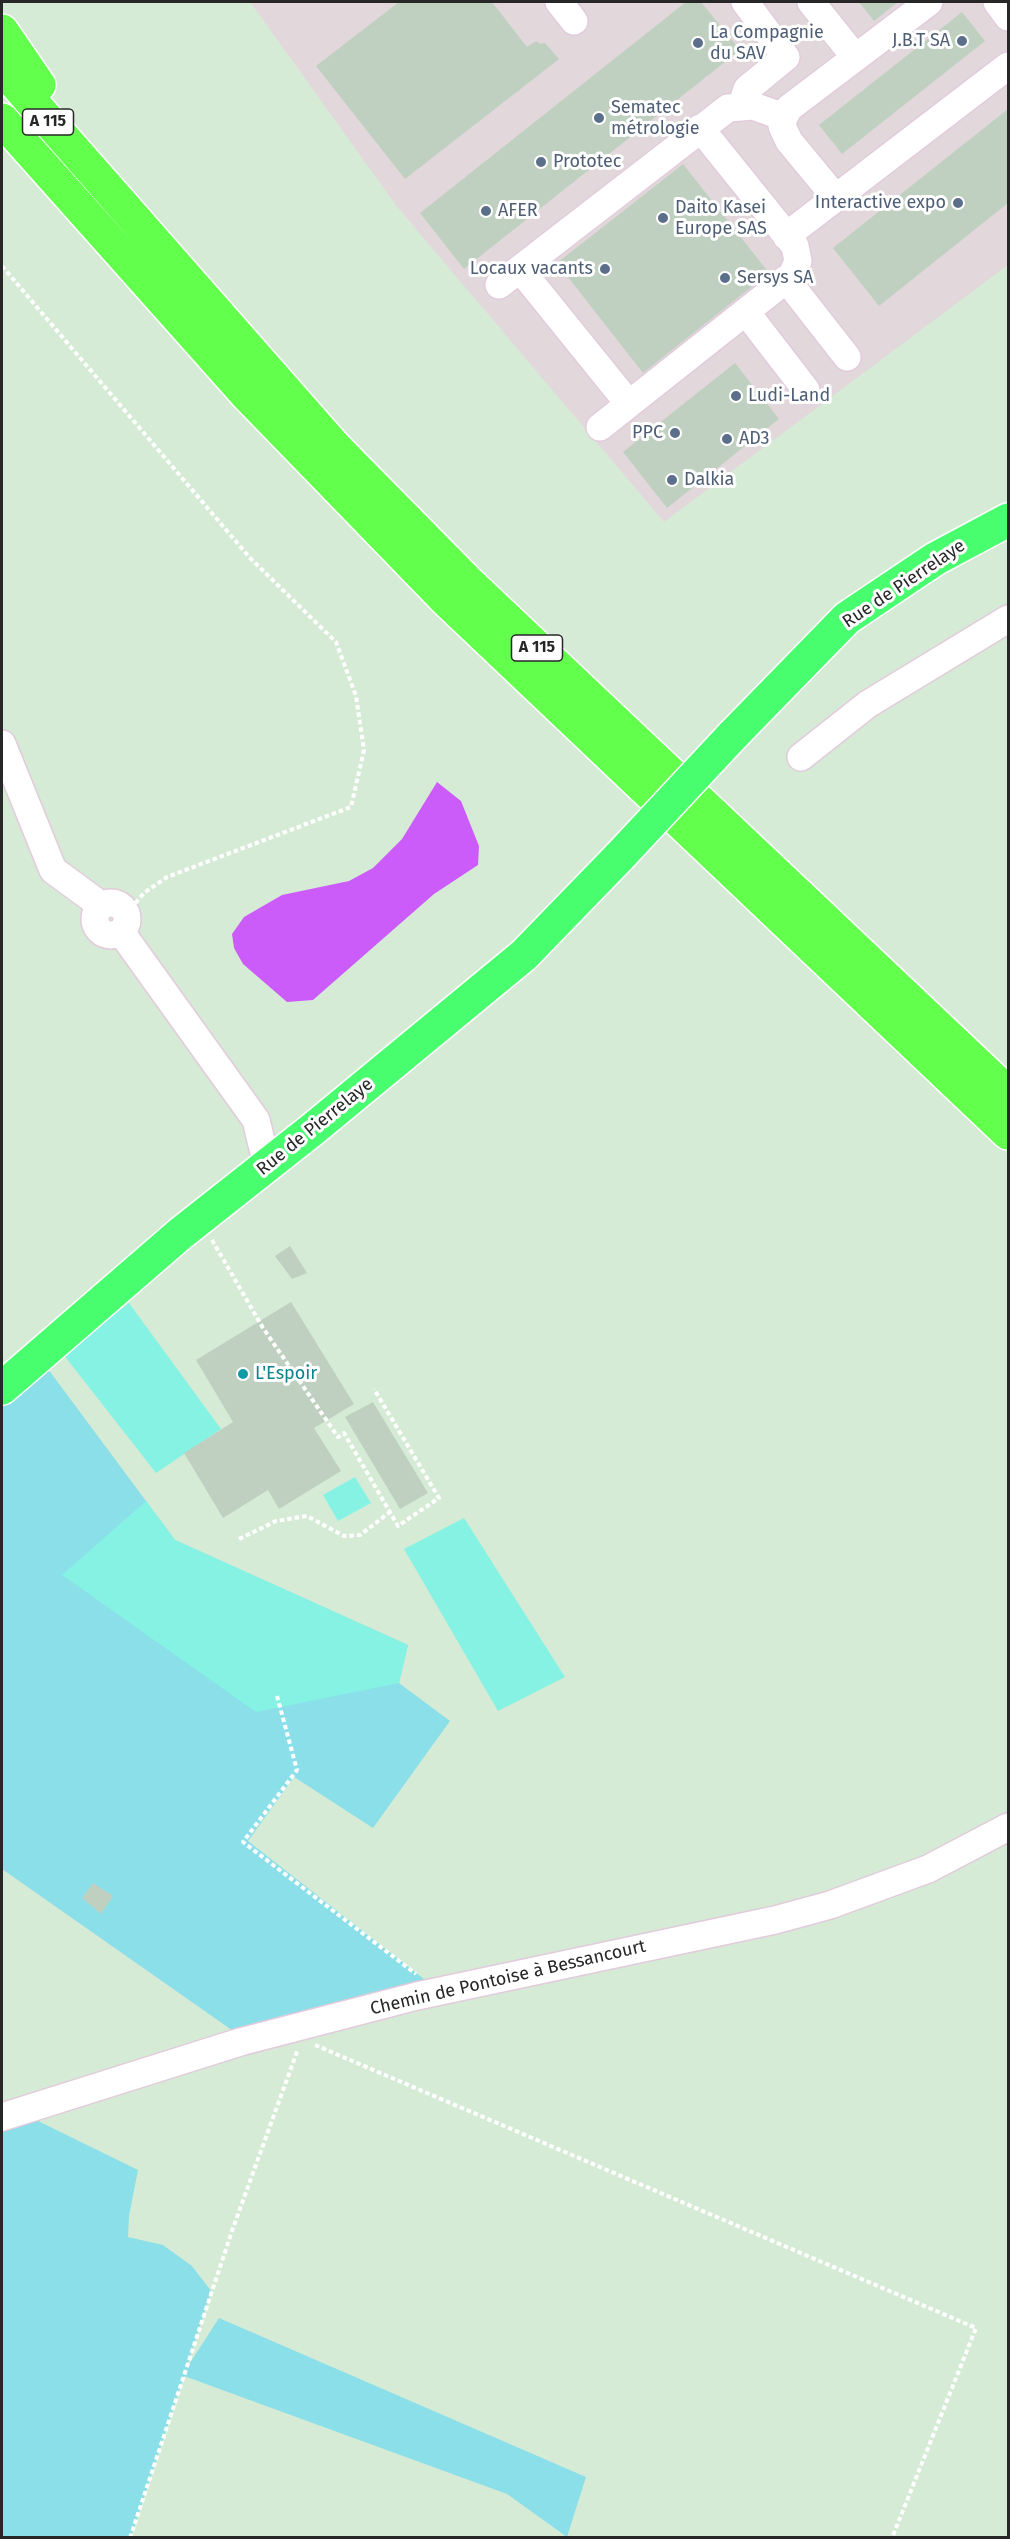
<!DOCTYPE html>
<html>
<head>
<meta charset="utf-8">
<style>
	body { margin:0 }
	#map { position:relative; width:1010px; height:2539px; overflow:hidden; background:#d6ebd6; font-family:"Fira Sans",sans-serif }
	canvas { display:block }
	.frame { position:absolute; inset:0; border:3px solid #272727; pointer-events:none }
</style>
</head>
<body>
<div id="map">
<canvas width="1010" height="2539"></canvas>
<div class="frame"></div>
</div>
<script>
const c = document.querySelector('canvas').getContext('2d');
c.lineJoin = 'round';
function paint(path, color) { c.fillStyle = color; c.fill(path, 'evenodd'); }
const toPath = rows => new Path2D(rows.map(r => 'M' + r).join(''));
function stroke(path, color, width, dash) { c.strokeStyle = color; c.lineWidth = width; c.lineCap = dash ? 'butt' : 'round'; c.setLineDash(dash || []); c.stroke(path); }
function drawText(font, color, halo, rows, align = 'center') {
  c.font = font + ' "Fira Sans",sans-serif'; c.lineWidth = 6; c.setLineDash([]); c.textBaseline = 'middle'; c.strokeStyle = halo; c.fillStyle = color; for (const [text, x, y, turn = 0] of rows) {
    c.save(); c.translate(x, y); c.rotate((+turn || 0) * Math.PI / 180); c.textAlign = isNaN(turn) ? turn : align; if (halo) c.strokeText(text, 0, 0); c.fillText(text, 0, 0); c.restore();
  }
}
const industrial = toPath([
	[250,2,1008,2,1008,265,664,522,398,208]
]);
const green = toPath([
	[45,1365,175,1540,408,1645,399,1683,450,1721,373,1828,294,1777,248,1841,424,1979,431,1999,236,2033,2,1869,2,1396],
	[32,2118,138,2170,129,2216,128,2237,163,2245,192,2266,211,2291,186,2369,219,2318,586,2477,567,2537,507,2494,184,2376,131,2537,2,2537,2,2119]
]);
const pitch = toPath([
	[129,1303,221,1429,156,1473,63,1354],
	[355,1477,371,1503,338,1521,323,1495],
	[146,1501,175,1540,408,1645,399,1683,256,1712,62,1575],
	[464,1518,565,1677,498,1711,404,1549]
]);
const water = toPath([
	[437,782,461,801,479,846,478,865,434,894,313,1000,287,1002,243,964,234,948,232,934,244,917,282,895,349,881,373,868,402,839]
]);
const building = toPath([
	[399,2,492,2,527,47,536,41,540,44,545,43,559,59,405,179,316,66],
	[686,2,701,2,740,50,464,269,420,213],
	[859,2,898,2,874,21],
	[962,12,985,41,842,154,819,125],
	[1008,109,1008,203,879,306,833,248],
	[683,164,769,273,643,373,557,263],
	[735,363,779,419,667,508,623,452],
	[290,1246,307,1273,292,1279,275,1256],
	[291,1302,354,1404,314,1428,341,1471,279,1509,268,1490,223,1518,184,1453,233,1422,196,1360],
	[373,1402,428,1493,400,1509,345,1417],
	[93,1883,113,1896,101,1914,82,1898]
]);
const path = toPath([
	[2,266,250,558,336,642,356,696,364,750,351,807,167,877,144,893,127,913],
	[212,1240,263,1328,338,1437,344,1433,398,1526,439,1498,374,1389],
	[239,1539,276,1521,307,1516,344,1536,360,1535,390,1512],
	[277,1696,297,1770,243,1842,416,1974],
	[315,2045,976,2328,892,2538],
	[130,2538,233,2228,298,2049]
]);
const minor = toPath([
	[559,2,574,21],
	[811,2,855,57],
	[997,2,1008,17],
	[741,107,747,89,786,57,745,2],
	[836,198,789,141,782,126,784,117,789,108,929,2],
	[786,236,1008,66],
	[520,269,629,404],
	[786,279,847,357],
	[499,285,728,108,753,106,784,117],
	[746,312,806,390],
	[600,427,792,275,798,261,795,246,700,128],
	[2,744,53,870,102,906],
	[801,757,868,704,1008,619],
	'95 919a16 16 0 1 1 32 0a16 16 0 1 1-32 0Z',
	[121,932,256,1120,267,1165],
	[2,2117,240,2042,417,1996,775,1920,830,1905,928,1869,1008,1827]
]);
const major = toPath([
	[732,736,847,618,935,559,1008,520],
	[2,1388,180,1234,313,1129,524,955,620,856]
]);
const highway = toPath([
	[2,31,39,85],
	[2,68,334,446,469,583,1008,1093],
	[2,120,247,395,446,600,1008,1133]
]);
const majorBridge = toPath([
	[620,856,732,736]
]);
const markers = [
	[962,41,6,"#5c6f8a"],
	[698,43,6,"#5c6f8a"],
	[599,118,6,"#5c6f8a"],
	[541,162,6,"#5c6f8a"],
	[958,203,6,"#5c6f8a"],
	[486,211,6,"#5c6f8a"],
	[663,218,6,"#5c6f8a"],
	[605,269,6,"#5c6f8a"],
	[725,278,6,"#5c6f8a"],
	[736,396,6,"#5c6f8a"],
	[675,433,6,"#5c6f8a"],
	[727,439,6,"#5c6f8a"],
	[672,480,6,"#5c6f8a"],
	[243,1374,6,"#0f9aa8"]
];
const shields = [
	[48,122,51],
	[537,648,51]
];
const shieldNames = [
	["A 115",48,122],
	["A 115",537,648]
];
const serviceNames = [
	["La Compagnie",710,33],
	["du SAV",710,54],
	["J.B.T SA",950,41,"right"],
	["Sematec",611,108],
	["métrologie",611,129],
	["Prototec",553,162],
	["Interactive expo",946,203,"right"],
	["Daito Kasei",675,208],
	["Europe SAS",675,229],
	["AFER",498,211],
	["Locaux vacants",593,269,"right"],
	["Sersys SA",737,278],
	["Ludi-Land",748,396],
	["PPC",663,433,"right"],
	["AD3",739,439],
	["Dalkia",684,480]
];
const streetNames = [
	["Rue de Pierrelaye",904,584,-34],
	["Rue de Pierrelaye",315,1127,-39],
	["Chemin de Pontoise à Bessancourt",508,1978,-13]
];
const cultureNames = [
	["L'Espoir",255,1374]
];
paint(industrial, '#e2d8db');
paint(green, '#8bdfe9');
paint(pitch, '#85f2e3');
paint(water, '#cc5cfa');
paint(building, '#bfd0c0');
stroke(minor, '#e2cbdc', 30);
stroke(major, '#fff', 36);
stroke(highway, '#fff', 36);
stroke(path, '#fff', 4, [4.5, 3]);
stroke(minor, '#fff', 27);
stroke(major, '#48fe6e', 33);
stroke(highway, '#63ff4d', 33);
stroke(majorBridge, '#fff', 36, []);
stroke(majorBridge, '#48fe6e', 33);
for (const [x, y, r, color] of markers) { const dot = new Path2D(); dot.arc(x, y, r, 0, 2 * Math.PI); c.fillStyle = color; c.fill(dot); stroke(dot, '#fff', 2); }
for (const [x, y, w] of shields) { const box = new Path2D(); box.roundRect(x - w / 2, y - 13, w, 26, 4.5); c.fillStyle = '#fff'; c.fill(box); stroke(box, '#272727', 1.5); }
drawText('bold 16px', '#272727', null, shieldNames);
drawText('18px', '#4e5e75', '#fff', serviceNames, 'left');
drawText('18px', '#272727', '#fff', streetNames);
drawText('18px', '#0d838f', '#fff', cultureNames, 'left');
</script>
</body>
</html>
